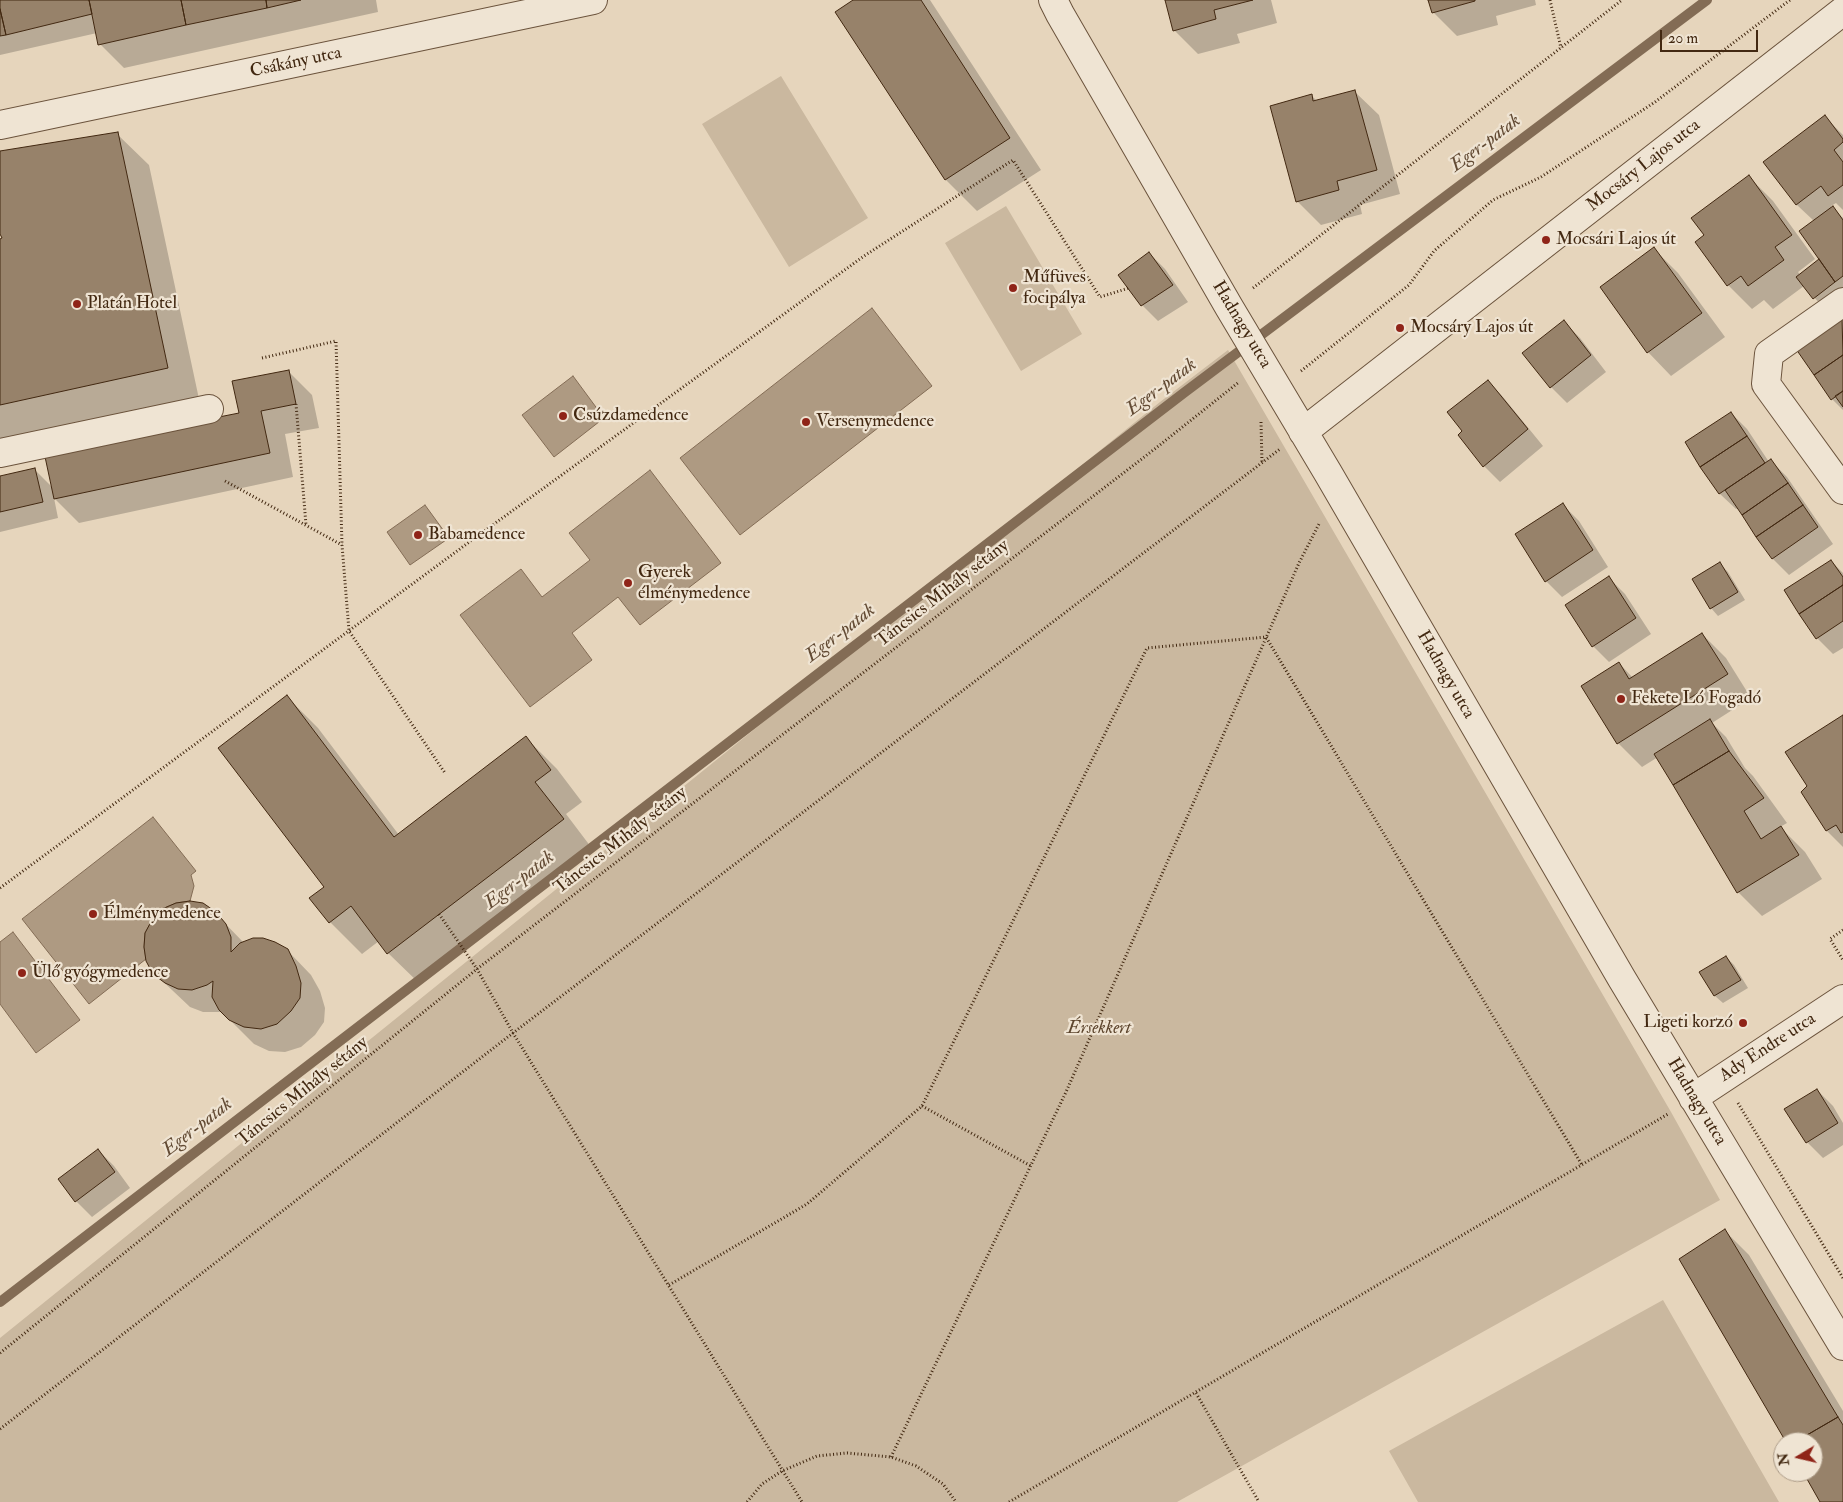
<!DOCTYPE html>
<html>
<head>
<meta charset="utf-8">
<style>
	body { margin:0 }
	#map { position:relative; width:1843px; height:1502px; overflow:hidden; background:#e6d5bc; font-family:"IM FELL Double Pica",serif }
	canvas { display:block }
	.north { position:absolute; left:1773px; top:1432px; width:50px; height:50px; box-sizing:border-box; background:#efe4d3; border:1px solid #aa9985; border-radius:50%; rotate:261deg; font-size:14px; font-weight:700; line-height:20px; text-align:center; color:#422811 }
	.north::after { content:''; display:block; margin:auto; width:18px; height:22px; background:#8f2418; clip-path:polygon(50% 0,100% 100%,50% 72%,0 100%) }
	.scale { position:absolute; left:1660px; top:30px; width:98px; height:22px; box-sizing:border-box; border:2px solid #422811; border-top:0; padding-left:6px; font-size:15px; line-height:18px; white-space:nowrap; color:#422811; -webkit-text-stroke:4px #efe4d3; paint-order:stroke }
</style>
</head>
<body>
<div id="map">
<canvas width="1843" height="1502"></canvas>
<div class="north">N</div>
<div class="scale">20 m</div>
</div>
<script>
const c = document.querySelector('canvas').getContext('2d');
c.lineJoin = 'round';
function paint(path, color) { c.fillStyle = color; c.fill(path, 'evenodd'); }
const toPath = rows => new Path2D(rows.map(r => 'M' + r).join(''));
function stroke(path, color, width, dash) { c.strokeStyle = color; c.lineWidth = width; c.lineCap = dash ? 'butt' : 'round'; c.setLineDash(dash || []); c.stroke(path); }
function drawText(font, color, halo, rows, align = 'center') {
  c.font = font + ' "IM FELL Double Pica",serif'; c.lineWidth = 4.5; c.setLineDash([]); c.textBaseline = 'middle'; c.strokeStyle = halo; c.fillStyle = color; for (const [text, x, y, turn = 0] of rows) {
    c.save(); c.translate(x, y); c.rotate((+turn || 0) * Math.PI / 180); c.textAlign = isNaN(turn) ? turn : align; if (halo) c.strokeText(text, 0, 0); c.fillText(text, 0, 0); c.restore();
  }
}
const green = toPath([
	[781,76,868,218,789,267,702,124],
	[1006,206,1082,334,1021,371,945,243],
	[1228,350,1671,1112,1720,1200,1177,1502,0,1502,0,1338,1160,402],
	[1663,1300,1779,1502,1418,1502,1389,1451]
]);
const water = toPath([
	[872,308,932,386,740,535,680,458,872,308],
	[573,376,604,418,554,457,522,415,573,376],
	[650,470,721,563,640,625,618,597,572,633,592,660,530,707,460,615,521,569,542,597,590,560,569,533,650,470],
	[425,505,449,538,410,565,387,532,425,505],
	[153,817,196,871,191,875,194,886,190,901,176,903,162,909,152,920,145,933,144,947,146,959,89,1004,22,919,153,817],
	[13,932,80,1020,36,1053,0,1004,0,942,13,932]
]);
const shadow = toPath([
	[0,0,376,0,378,12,124,68,100,44,97,33,0,55],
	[855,0,930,0,1041,170,977,211,946,180,837,12],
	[1166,0,1271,0,1277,23,1237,34,1240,43,1198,54,1174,30],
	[1430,0,1535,0,1536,5,1496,16,1498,25,1457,36,1433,12],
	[1355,92,1379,115,1400,194,1360,205,1362,214,1321,225,1297,201,1312,96,1317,101],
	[1825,117,1843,135,1843,210,1836,203,1831,206,1843,218,1843,289,1822,306,1804,286,1773,309,1764,300,1752,309,1728,285,1706,236,1749,177,1773,201,1815,259,1798,272,1801,276,1819,261,1814,221,1797,205,1765,162],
	[117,134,149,165,199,399,0,443,0,241,4,239,0,231,0,152],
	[1654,249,1678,273,1725,337,1671,376,1648,352],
	[1149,253,1165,269,1188,302,1158,321,1142,305],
	[1842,319,1843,320,1843,410,1832,399],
	[1564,322,1580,338,1606,372,1567,403,1551,387,1524,353],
	[288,371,312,395,319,428,285,434,293,477,79,523,54,498,58,518,0,532,0,478,35,470,53,488,240,414],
	[1488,381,1503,397,1543,446,1500,482,1484,466],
	[1731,413,1747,429,1769,462,1771,461,1787,477,1833,544,1789,575,1773,559,1738,508,1736,509,1720,494,1686,442],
	[1563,505,1579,521,1608,567,1562,597,1546,581],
	[1831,561,1843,573,1843,648,1833,654,1817,638],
	[1720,564,1728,572,1745,600,1718,616,1711,608],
	[1609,578,1625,594,1651,634,1609,662,1593,646],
	[1702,634,1726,658,1751,698,1712,723,1726,737,1745,768,1753,776,1787,823,1780,827,1805,852,1822,879,1762,916,1738,892,1658,757,1642,767,1618,743,1583,687,1619,663,1633,678],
	[287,697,318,728,399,835,526,738,557,769,582,802,566,814,594,851,420,984,388,953,379,941,362,954,330,922,311,898,325,887],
	[1843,717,1843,847,1827,831,1803,793,1808,787],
	[215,913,244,943,287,950,311,975,320,991,325,1008,324,1022,315,1035,301,1047,285,1052,269,1051,254,1044,222,1012,203,1012,190,1007,154,973],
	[1726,957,1734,965,1748,988,1723,1003,1715,996,1701,972],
	[1817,1090,1833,1106,1843,1123,1843,1145,1823,1158,1807,1142],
	[98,1150,114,1166,130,1188,92,1217,76,1201,60,1180],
	[1725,1231,1749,1255,1843,1411,1843,1502,1822,1502,1805,1472,1813,1472,1813,1442,1787,1442]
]);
const stream = toPath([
	[0,1302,1185,392,1707,0]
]);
const building = toPath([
	[0,0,89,0,92,14,6,35,0,9,0,0],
	[89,0,181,0,186,25,98,45,89,0],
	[181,0,266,0,267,8,186,25,181,0],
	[266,0,301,0,267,8,266,0],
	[853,0,921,0,1010,138,945,180,835,12,853,0],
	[1165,0,1253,0,1214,10,1216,19,1173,31,1165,0],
	[1428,0,1475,0,1475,1,1432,13,1428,0],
	[0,9,6,35,0,36,0,9],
	[1355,90,1377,170,1337,181,1339,190,1296,202,1270,106,1312,94,1313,101,1355,90],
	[1825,115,1843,139,1843,142,1834,150,1843,162,1843,185,1828,196,1821,186,1796,205,1763,162,1825,115],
	[118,132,168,368,0,405,0,239,2,238,0,234,0,151,118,132],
	[1749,175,1792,235,1775,247,1784,260,1748,286,1741,276,1727,286,1695,242,1704,235,1691,218,1749,175],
	[1833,206,1843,220,1843,276,1835,282,1799,231,1833,206],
	[1654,247,1702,313,1647,353,1600,287,1654,247],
	[1149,252,1173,285,1141,306,1118,275,1149,252],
	[1819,259,1835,282,1813,299,1796,277,1819,259],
	[1842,318,1843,355,1814,375,1796,349,1842,318],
	[1564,320,1591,355,1550,388,1522,353,1564,320],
	[1843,355,1843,391,1831,400,1814,375,1843,355],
	[289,370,296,404,261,411,270,453,54,499,44,452,239,413,232,381,289,370],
	[1488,380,1528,429,1483,467,1458,435,1462,431,1447,412,1488,380],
	[1843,391,1843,407,1835,396,1843,391],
	[1731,412,1747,436,1700,467,1685,442,1731,412],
	[1747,436,1765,463,1719,494,1700,467,1747,436],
	[1771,459,1788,483,1742,515,1725,490,1771,459],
	[35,468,43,502,0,512,0,476,35,468],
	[1788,483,1803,505,1756,537,1742,515,1788,483],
	[1563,503,1593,550,1545,582,1515,534,1563,503],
	[1803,505,1818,527,1772,559,1756,537,1803,505],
	[1831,560,1843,577,1843,585,1799,614,1784,590,1831,560],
	[1720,562,1738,592,1710,609,1692,579,1720,562],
	[1609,576,1636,618,1592,647,1565,605,1609,576],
	[1843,585,1843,621,1816,639,1799,614,1843,585],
	[1702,633,1728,674,1617,744,1581,686,1619,662,1629,679,1702,633],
	[287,695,394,837,526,736,551,770,535,782,564,819,387,954,351,906,329,923,309,898,324,887,218,748,287,695],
	[1843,715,1843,832,1841,833,1836,825,1826,831,1801,792,1807,786,1785,752,1843,715],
	[1710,719,1729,751,1673,785,1654,754,1710,719],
	[1729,751,1764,798,1744,811,1761,839,1781,826,1799,855,1737,893,1673,785,1729,751],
	[190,901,203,903,216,912,226,924,231,937,231,952,240,943,253,938,263,938,275,942,288,949,296,966,301,983,300,998,291,1011,277,1024,261,1029,244,1027,229,1020,219,1010,212,997,213,981,207,985,192,990,178,989,165,983,153,974,146,961,144,947,145,933,152,920,162,909,176,903,190,901],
	[1726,956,1741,980,1714,996,1699,972,1726,956],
	[1817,1089,1838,1123,1806,1143,1784,1109,1817,1089],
	[98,1149,115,1172,75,1202,58,1179,98,1149],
	[1725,1229,1838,1417,1795,1442,1786,1442,1679,1259,1725,1229],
	[1838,1417,1843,1425,1843,1502,1820,1502,1803,1472,1813,1472,1813,1442,1795,1442,1838,1417]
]);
const path = toPath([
	[1550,0,1561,48],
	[1253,288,1622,0],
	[262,358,336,341,342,545,349,631,445,773],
	[1301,371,1409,285,1434,251,1493,200,1541,177,1655,102,1790,0],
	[296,404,306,525],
	[1261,422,1262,463],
	[225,481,342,545],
	[0,888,472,540,864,256,1013,160,1100,297,1129,288],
	[439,914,477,969,513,1033,802,1502],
	[1843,930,1830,939,1843,960],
	[1738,1103,1843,1278],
	[922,1106,1031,1166],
	[669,1285,807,1204,922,1106,1147,648,1266,637,1582,1165],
	[0,1353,477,969,1156,448,1239,382],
	[1196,1393,1259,1502],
	[0,1429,513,1033,1280,449],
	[891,1457,1066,1092,1299,563,1320,522],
	[747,1502,762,1484,782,1471,817,1456,847,1453,891,1457,916,1466,943,1484,956,1502],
	[1009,1502,1668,1114]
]);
const minor = toPath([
	[1053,0,1060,14,1229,307,1328,473,1622,979,1843,1346],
	[0,125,593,0],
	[1843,302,1769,354,1766,384,1843,490],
	[1303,432,1843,11],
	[0,453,209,409],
	[1693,1098,1843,999]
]);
const markers = [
	[1546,240,5,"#8f2418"],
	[1013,288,5,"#8f2418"],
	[77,304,5,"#8f2418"],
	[1400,328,5,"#8f2418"],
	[563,416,5,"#8f2418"],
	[806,422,5,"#8f2418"],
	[418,535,5,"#8f2418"],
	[628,583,5,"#8f2418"],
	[1621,699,5,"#8f2418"],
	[93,914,5,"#8f2418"],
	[22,973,5,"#8f2418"],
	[1743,1023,5,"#8f2418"]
];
const streetNames = [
	["Csákány utca",296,63,-12],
	["Mocsáry Lajos utca",1644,166,-38],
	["Hadnagy utca",1241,325,59],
	["Táncsics Mihály sétány",943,594,-38],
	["Hadnagy utca",1445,675,60],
	["Táncsics Mihály sétány",621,841,-38],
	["Ady Endre utca",1768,1048,-33],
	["Táncsics Mihály sétány",303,1092,-39],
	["Hadnagy utca",1696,1102,59]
];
const poiNames = [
	["Mocsári Lajos út",1556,240],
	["Műfüves",1023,278],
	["focipálya",1023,299],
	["Platán Hotel",87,304],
	["Mocsáry Lajos út",1410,328],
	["Csúzdamedence",573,416],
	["Versenymedence",816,422],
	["Babamedence",428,535],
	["Gyerek",638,573],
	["élménymedence",638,594],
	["Fekete Ló Fogadó",1631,699],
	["Élménymedence",103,914],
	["Ülő gyógymedence",32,973],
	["Ligeti korzó",1733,1023,"right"]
];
const parkNames = [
	["Érsekkert",1099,1029]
];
const waterNames = [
	["Eger-patak",1486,144,-37],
	["Eger-patak",1162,388,-37],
	["Eger-patak",841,634,-38],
	["Eger-patak",520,881,-38],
	["Eger-patak",198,1128,-38]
];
paint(green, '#cab89f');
paint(water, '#ae9a82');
stroke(water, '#836c55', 1);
paint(shadow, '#0003');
stroke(stream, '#836c55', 10);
paint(building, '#97826a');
stroke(building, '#422811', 1);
stroke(minor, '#6b533c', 30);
stroke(path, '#422811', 3, [1, 2.5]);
stroke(minor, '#efe4d3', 28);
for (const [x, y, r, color] of markers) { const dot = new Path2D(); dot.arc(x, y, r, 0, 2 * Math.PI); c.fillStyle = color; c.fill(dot); stroke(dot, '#efe4d3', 2); }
drawText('18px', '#422811', '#efe4d3', streetNames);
drawText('18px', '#422811', '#efe4d3', poiNames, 'left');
drawText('italic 18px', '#5d452d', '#efe4d3', parkNames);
drawText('italic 19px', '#624a33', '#efe4d3', waterNames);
</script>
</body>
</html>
